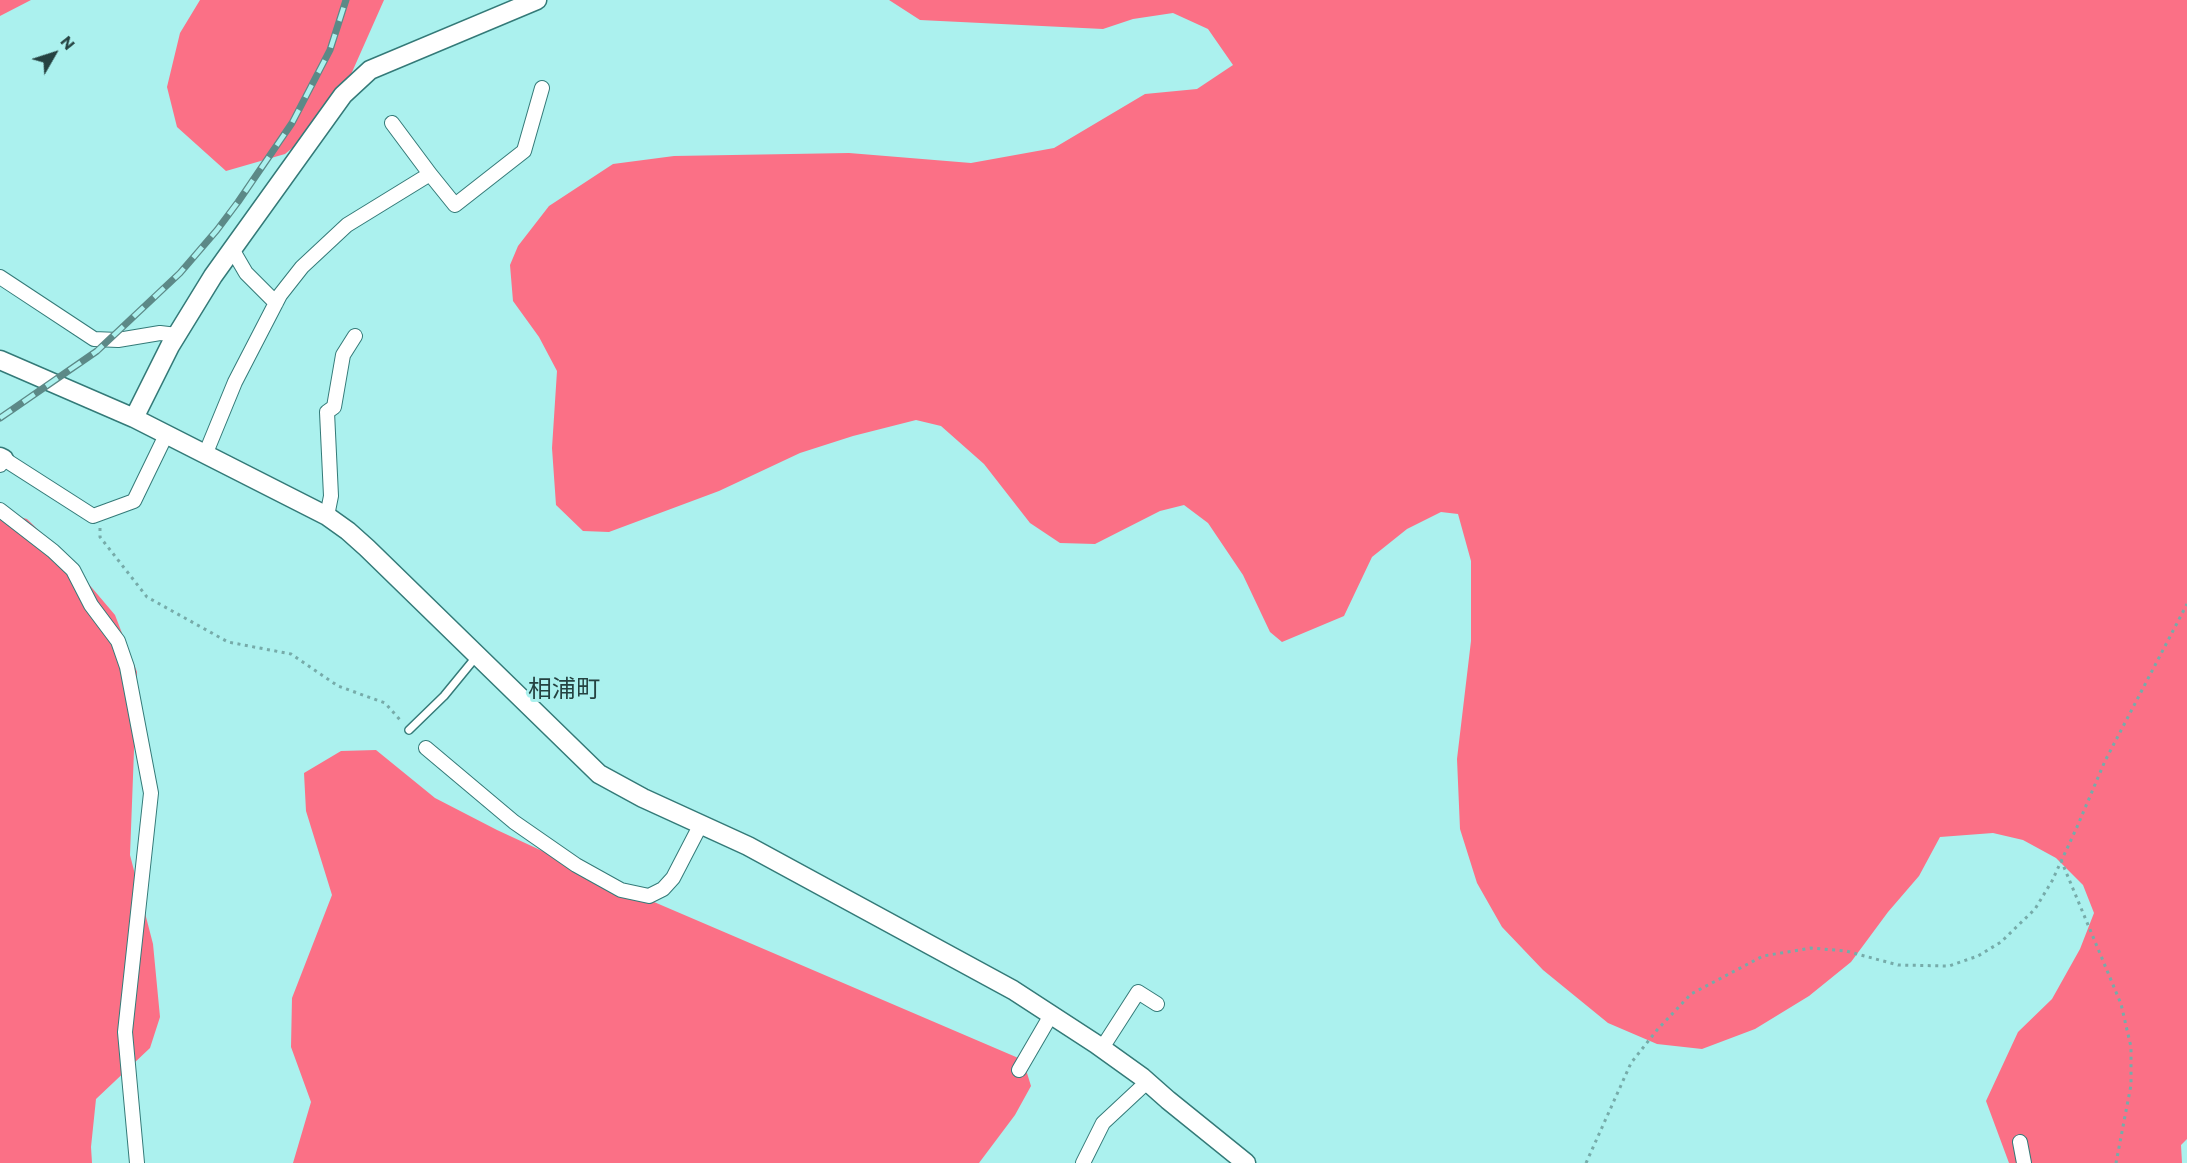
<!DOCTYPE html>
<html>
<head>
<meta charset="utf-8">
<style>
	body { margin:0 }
	#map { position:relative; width:2187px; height:1163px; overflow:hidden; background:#abf1ee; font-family:Commissioner,sans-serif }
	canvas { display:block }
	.north { position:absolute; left:24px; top:24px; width:60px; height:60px; -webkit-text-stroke:4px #abf1ee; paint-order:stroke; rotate:51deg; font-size:16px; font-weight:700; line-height:24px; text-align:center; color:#254241 }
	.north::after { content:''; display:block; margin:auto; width:21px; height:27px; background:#254241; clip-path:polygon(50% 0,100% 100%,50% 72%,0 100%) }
</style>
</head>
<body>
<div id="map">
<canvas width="2187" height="1163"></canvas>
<div class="north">N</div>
</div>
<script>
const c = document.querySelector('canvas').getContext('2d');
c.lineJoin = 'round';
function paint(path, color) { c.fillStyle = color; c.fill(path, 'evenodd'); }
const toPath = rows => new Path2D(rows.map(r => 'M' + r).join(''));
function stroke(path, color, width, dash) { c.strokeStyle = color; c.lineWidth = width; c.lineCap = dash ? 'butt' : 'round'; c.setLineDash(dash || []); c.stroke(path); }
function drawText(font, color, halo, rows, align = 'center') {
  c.font = font + ' Commissioner,"Noto Sans JP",sans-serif'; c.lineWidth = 6; c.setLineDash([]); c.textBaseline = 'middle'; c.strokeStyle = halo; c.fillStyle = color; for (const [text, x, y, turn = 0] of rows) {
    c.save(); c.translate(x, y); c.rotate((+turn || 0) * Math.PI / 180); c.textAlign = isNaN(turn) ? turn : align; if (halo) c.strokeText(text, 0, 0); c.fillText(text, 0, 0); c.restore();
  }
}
const forest = toPath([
	[0,0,31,0,0,16],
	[200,0,384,0,333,115,285,154,226,171,177,127,167,87,180,33],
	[889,0,2187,0,2187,1139,2181,1145,2182,1163,2009,1163,1986,1101,2018,1032,2052,999,2080,949,2094,913,2083,885,2056,858,2023,840,1993,833,1940,837,1919,876,1888,912,1851,962,1809,996,1755,1029,1702,1049,1657,1044,1608,1023,1543,970,1502,927,1477,883,1460,829,1457,759,1471,641,1471,561,1458,514,1441,512,1407,529,1372,557,1344,616,1282,642,1270,632,1243,575,1208,523,1184,505,1160,511,1095,544,1060,543,1030,523,984,464,941,426,916,420,853,436,800,453,719,491,609,532,583,531,556,505,552,448,557,371,539,337,513,301,510,265,518,246,549,206,613,164,674,156,849,153,971,163,1054,148,1145,94,1197,89,1233,65,1208,29,1173,13,1133,19,1103,29,920,20],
	[2,512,27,519,65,556,115,615,137,672,130,855,153,944,160,1017,150,1048,96,1099,91,1147,92,1163,0,1163,0,513],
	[376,750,435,798,497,830,633,893,1023,1060,1031,1086,1015,1115,979,1163,293,1163,311,1102,291,1047,292,998,332,895,306,811,304,773,341,751]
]);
const path = toPath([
	[100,528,100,537,147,597,228,642,291,654,338,686,385,703,402,722],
	[2061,860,2121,1004,2131,1047,2131,1085,2116,1163],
	[1586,1163,1631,1063,1657,1030,1691,994,1763,956,1811,948,1846,951,1898,965,1949,966,1978,956,2001,942,2035,909,2052,881,2077,827,2105,761,2187,604]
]);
const service = toPath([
	[409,730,444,696,476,657]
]);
const minor = toPath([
	[392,123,430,174],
	[232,249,246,273,276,303],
	[0,277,94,339,118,340,160,333,177,335],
	[205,455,235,382,280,295,302,267,347,225,430,174,455,205,524,151,542,88],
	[0,465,4,459,93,516,134,501,166,435],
	[0,510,53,551,73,570,91,605,118,641,127,667,151,793,125,1032,137,1163],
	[327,516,331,496,327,412,334,407,343,355,355,336],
	[426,748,514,822,576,865,621,890,649,896,663,889,673,878,701,824],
	[1102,1048,1138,992,1157,1004],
	[1019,1070,1051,1015],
	[2020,1142,2024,1163],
	[1083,1163,1103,1123,1147,1082]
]);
const tertiary = toPath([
	[0,360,134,418,327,516,348,531,367,548,599,774,643,798,748,846,1013,990,1096,1044,1142,1077,1168,1100,1246,1163],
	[134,418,170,346,213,276,343,95,370,70,537,0],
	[0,457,4,459]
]);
const rail = toPath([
	[0,418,97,351,180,273,217,230,238,202,292,123,330,50,346,0]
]);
const quarterNames = [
	["相浦町",564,689]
];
paint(forest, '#fb7086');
stroke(service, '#347a78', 10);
stroke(minor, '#347a78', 16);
stroke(tertiary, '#347a78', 21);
stroke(path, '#76aba9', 3, [3, 4.5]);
stroke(service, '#fff', 7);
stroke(minor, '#fff', 14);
stroke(tertiary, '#fff', 18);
stroke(rail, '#5c8987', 7);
stroke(rail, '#abf1ee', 4.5, [14]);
drawText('24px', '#254241', '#abf1ee', quarterNames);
</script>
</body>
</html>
